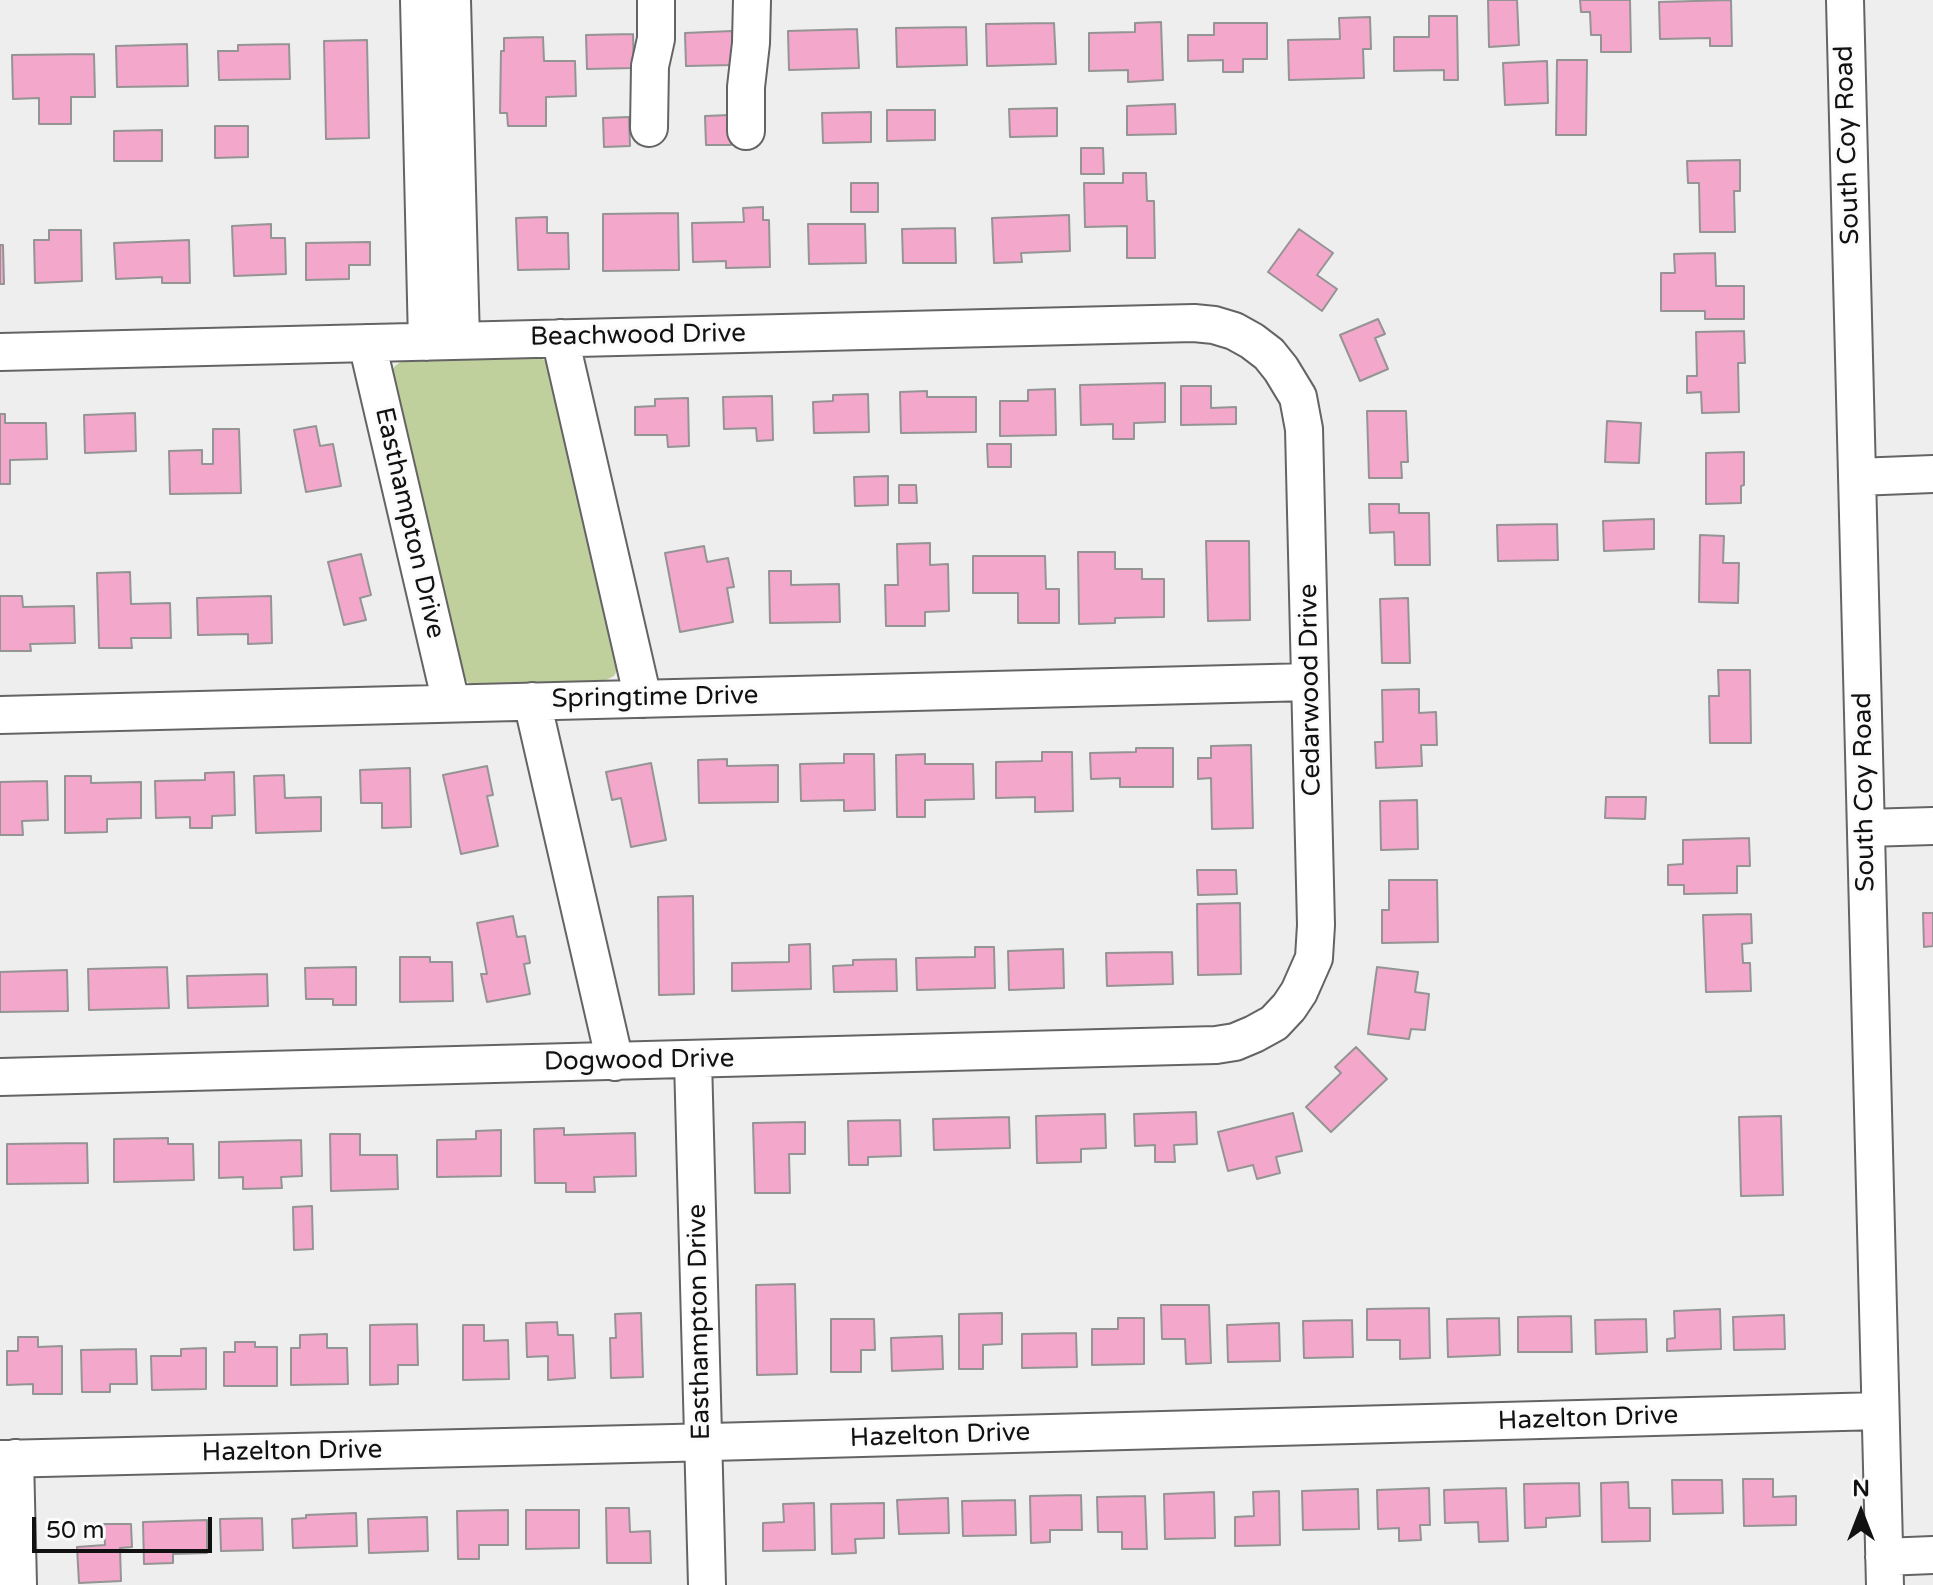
<!DOCTYPE html>
<html>
<head>
<meta charset="utf-8">
<style>
	body { margin:0 }
	#map { position:relative; width:1933px; height:1585px; overflow:hidden; background:#eeeeef; font-family:"Varela Round",sans-serif }
	canvas { display:block }
	.north { position:absolute; left:1821px; top:1473px; width:80px; height:80px; -webkit-text-stroke:6px #fbfbfc; paint-order:stroke; rotate:0deg; font-size:22px; font-weight:700; line-height:32px; text-align:center; color:#111112 }
	.north::after { content:''; display:block; margin:auto; width:28px; height:36px; background:#111112; clip-path:polygon(50% 0,100% 100%,50% 72%,0 100%) }
	.scale { position:absolute; left:32px; top:1517px; width:180px; height:36px; box-sizing:border-box; border:4px solid #111112; border-top:0; padding-left:10px; font-size:24px; line-height:28px; white-space:nowrap; color:#111112; -webkit-text-stroke:6px #fbfbfc; paint-order:stroke }
</style>
</head>
<body>
<div id="map">
<canvas width="1933" height="1585"></canvas>
<div class="north">N</div>
<div class="scale">50 m</div>
</div>
<script>
const c = document.querySelector('canvas').getContext('2d');
c.lineJoin = 'round';
function paint(path, color) { c.fillStyle = color; c.fill(path, 'evenodd'); }
const toPath = rows => new Path2D(rows.map(r => 'M' + r).join(''));
function stroke(path, color, width, dash) { c.strokeStyle = color; c.lineWidth = width; c.lineCap = dash ? 'butt' : 'round'; c.setLineDash(dash || []); c.stroke(path); }
function drawText(font, color, halo, rows, align = 'center') {
  c.font = font + ' "Varela Round",sans-serif'; c.lineWidth = 6; c.setLineDash([]); c.textBaseline = 'middle'; c.strokeStyle = halo; c.fillStyle = color; for (const [text, x, y, turn = 0] of rows) {
    c.save(); c.translate(x, y); c.rotate((+turn || 0) * Math.PI / 180); c.textAlign = isNaN(turn) ? turn : align; if (halo) c.strokeText(text, 0, 0); c.fillText(text, 0, 0); c.restore();
  }
}
const green = toPath([
	[536,356,548,362,621,663,614,676,600,683,479,687,472,685,461,677,390,374,395,366,406,358]
]);
const building = toPath([
	[1488,0,1517,0,1519,45,1489,47,1488,0],
	[1580,0,1630,0,1631,52,1601,52,1601,35,1591,35,1590,12,1581,12,1580,0],
	[1731,0,1732,46,1710,46,1710,38,1660,39,1659,2,1731,0],
	[1429,16,1457,16,1458,80,1444,80,1444,70,1394,71,1394,37,1429,37,1429,16],
	[1370,17,1371,49,1363,49,1364,78,1289,80,1288,40,1340,39,1339,18,1370,17],
	[1161,22,1163,80,1128,82,1128,70,1089,71,1089,33,1135,32,1135,23,1161,22],
	[1054,23,1056,64,987,66,986,24,1054,23],
	[1214,23,1267,23,1267,59,1243,59,1243,72,1223,72,1223,60,1188,61,1188,35,1214,35,1214,23],
	[966,27,967,65,897,67,896,28,966,27],
	[857,29,859,68,789,70,788,31,857,29],
	[732,31,733,65,686,66,685,33,732,31],
	[633,34,634,68,587,69,586,35,633,34],
	[543,37,544,61,575,61,576,96,546,97,546,126,508,126,507,113,500,113,501,51,504,51,504,38,543,37],
	[367,40,369,138,326,139,324,41,367,40],
	[187,44,188,86,117,87,116,46,187,44],
	[289,44,290,79,219,80,218,51,238,51,238,45,289,44],
	[94,54,95,97,71,97,71,124,39,124,39,98,13,99,12,55,94,54],
	[1557,60,1587,60,1586,135,1556,135,1557,60],
	[1547,61,1548,103,1505,105,1503,63,1547,61],
	[1175,104,1176,134,1127,135,1127,106,1175,104],
	[1057,108,1057,136,1010,137,1009,109,1057,108],
	[887,110,935,110,935,140,887,141,887,110],
	[871,112,871,142,823,143,822,113,871,112],
	[730,115,731,145,706,145,705,116,730,115],
	[629,117,630,146,604,147,603,118,629,117],
	[215,126,248,126,248,157,215,158,215,126],
	[162,130,162,161,114,161,114,131,162,130],
	[1081,148,1103,148,1104,174,1081,174,1081,148],
	[1740,160,1740,191,1734,191,1735,232,1700,232,1699,183,1688,183,1687,161,1740,160],
	[1123,173,1146,173,1147,201,1154,201,1155,258,1127,258,1127,226,1085,227,1084,183,1123,183,1123,173],
	[851,183,878,183,878,212,851,212,851,183],
	[763,207,763,220,769,220,770,267,726,268,726,261,693,262,692,223,744,222,743,208,763,207],
	[678,213,679,270,603,271,603,214,678,213],
	[1069,215,1070,251,1021,253,1022,262,994,263,992,218,1069,215],
	[547,217,547,233,568,233,569,269,518,270,516,218,547,217],
	[271,224,271,238,285,238,286,274,234,276,232,226,271,224],
	[808,224,865,224,866,263,809,264,808,224],
	[955,228,956,263,903,263,902,229,955,228],
	[1299,229,1333,253,1317,275,1337,289,1322,311,1268,272,1299,229],
	[49,230,81,230,82,281,35,283,34,240,49,240,49,230],
	[189,240,190,283,162,283,162,277,116,279,114,243,189,240],
	[370,242,370,265,349,265,349,279,306,280,306,243,370,242],
	[0,245,3,245,4,284,0,284,0,245],
	[1715,253,1716,286,1744,286,1744,319,1705,319,1705,311,1661,311,1661,273,1675,273,1674,254,1715,253],
	[1378,319,1385,334,1375,338,1388,369,1360,381,1340,335,1378,319],
	[1744,331,1745,363,1738,363,1739,412,1702,413,1701,392,1687,393,1687,376,1697,376,1696,332,1744,331],
	[1165,383,1165,422,1134,423,1134,439,1113,439,1113,424,1081,425,1080,385,1165,383],
	[1181,386,1211,386,1211,408,1236,407,1236,424,1181,425,1181,386],
	[1055,389,1056,435,1000,436,1000,401,1028,401,1028,390,1055,389],
	[927,391,927,397,976,397,976,432,901,433,900,392,927,391],
	[868,394,869,432,814,433,813,402,833,401,833,395,868,394],
	[772,396,773,440,757,441,756,428,724,429,723,397,772,396],
	[688,398,689,446,668,447,667,435,635,435,635,407,655,406,655,399,688,398],
	[1367,411,1406,411,1408,462,1401,462,1402,478,1369,478,1367,411],
	[135,413,136,451,85,453,84,415,135,413],
	[0,414,5,414,5,423,46,423,47,459,10,460,10,484,0,484,0,414],
	[1607,421,1641,423,1639,463,1605,462,1607,421],
	[316,426,320,446,333,444,341,486,306,492,294,430,316,426],
	[213,429,239,429,241,493,170,494,169,451,202,450,202,464,213,464,213,429],
	[987,444,1011,444,1011,467,988,467,987,444],
	[1744,452,1744,485,1741,486,1741,503,1706,504,1706,453,1744,452],
	[888,476,888,505,855,506,854,477,888,476],
	[899,485,916,485,917,503,899,503,899,485],
	[1369,504,1399,504,1399,513,1429,513,1430,565,1395,565,1394,532,1370,533,1369,504],
	[1654,519,1654,549,1604,551,1603,521,1654,519],
	[1557,524,1558,560,1498,561,1497,525,1557,524],
	[1700,535,1724,536,1723,563,1739,563,1738,603,1699,602,1700,535],
	[1206,541,1249,541,1250,620,1208,621,1206,541],
	[930,543,930,565,948,564,949,611,925,612,925,626,886,626,885,585,898,585,897,544,930,543],
	[704,546,707,562,728,558,734,587,727,588,733,622,680,632,665,553,704,546],
	[1078,552,1115,552,1115,569,1142,569,1142,579,1164,579,1164,617,1115,618,1115,623,1079,624,1078,552],
	[361,554,371,595,360,598,366,620,344,625,328,562,361,554],
	[973,556,1045,556,1046,589,1059,589,1059,623,1018,623,1018,593,973,593,973,556],
	[769,571,791,571,791,585,839,584,840,622,770,623,769,571],
	[130,572,131,604,170,603,171,638,131,638,132,648,99,648,97,573,130,572],
	[0,596,22,596,23,607,74,606,75,643,30,644,31,651,0,651,0,596],
	[271,596,272,643,248,644,248,634,198,635,197,598,271,596],
	[1408,598,1410,663,1382,663,1380,599,1408,598],
	[1718,670,1750,670,1751,743,1710,743,1709,696,1719,696,1718,670],
	[1419,689,1419,713,1436,712,1437,745,1421,745,1422,766,1376,768,1375,742,1383,742,1382,690,1419,689],
	[1251,745,1253,828,1212,829,1211,778,1198,779,1198,758,1211,758,1211,746,1251,745],
	[1136,748,1173,748,1173,787,1120,787,1120,778,1091,779,1090,753,1136,752,1136,748],
	[1042,752,1072,752,1073,811,1035,812,1035,797,996,798,996,762,1042,761,1042,752],
	[844,754,874,754,875,810,844,811,844,800,801,801,800,764,844,763,844,754],
	[925,754,925,764,973,764,974,799,925,800,925,817,897,817,896,755,925,754],
	[727,759,727,766,778,765,778,802,699,803,698,760,727,759],
	[651,763,666,840,631,847,621,798,612,800,606,772,651,763],
	[487,766,493,795,487,796,498,846,461,854,443,775,487,766],
	[410,768,411,827,382,828,382,803,361,803,360,770,410,768],
	[234,772,235,815,212,816,212,828,190,828,190,817,156,818,155,781,205,780,205,773,234,772],
	[284,775,285,798,321,797,321,831,256,833,254,776,284,775],
	[65,776,91,776,91,783,141,782,141,818,107,819,107,832,65,833,65,776],
	[47,781,48,820,22,821,23,835,0,835,0,782,47,781],
	[1606,797,1646,797,1645,819,1605,818,1606,797],
	[1417,800,1418,849,1381,850,1380,801,1417,800],
	[1749,838,1750,866,1737,866,1737,893,1684,894,1684,885,1668,885,1668,865,1683,864,1683,840,1749,838],
	[1197,870,1236,870,1237,894,1198,895,1197,870],
	[1389,880,1437,880,1438,942,1382,943,1382,910,1389,910,1389,880],
	[693,896,694,994,659,995,658,897,693,896],
	[1240,903,1241,974,1198,975,1197,904,1240,903],
	[1923,913,1933,913,1933,946,1924,947,1923,913],
	[1751,914,1752,943,1742,944,1743,963,1750,963,1751,991,1706,992,1703,915,1751,914],
	[513,916,517,937,525,936,530,963,524,964,530,994,487,1002,481,974,487,974,477,923,513,916],
	[810,944,811,989,732,991,732,963,789,962,789,945,810,944],
	[975,947,994,947,995,988,917,990,916,958,975,957,975,947],
	[1063,949,1064,988,1009,990,1008,951,1063,949],
	[1172,952,1173,984,1107,986,1106,953,1172,952],
	[400,957,430,957,430,962,452,962,453,1001,400,1002,400,957],
	[896,959,897,991,834,992,833,966,853,965,853,960,896,959],
	[167,967,169,1008,89,1010,88,969,167,967],
	[356,967,356,1005,333,1005,333,999,306,999,305,968,356,967],
	[1377,967,1418,972,1415,992,1429,994,1425,1030,1411,1029,1409,1039,1368,1034,1377,967],
	[67,970,68,1011,0,1012,0,972,67,970],
	[267,974,268,1006,188,1008,187,976,267,974],
	[1356,1047,1387,1079,1331,1132,1306,1107,1341,1073,1335,1067,1356,1047],
	[1196,1112,1197,1144,1174,1145,1175,1162,1155,1162,1155,1145,1135,1146,1134,1114,1196,1112],
	[1293,1113,1302,1151,1276,1157,1280,1173,1257,1179,1253,1165,1228,1171,1218,1132,1293,1113],
	[1105,1114,1106,1148,1081,1149,1081,1162,1037,1163,1036,1116,1105,1114],
	[1781,1116,1783,1195,1741,1196,1739,1117,1781,1116],
	[1009,1117,1010,1148,934,1150,933,1119,1009,1117],
	[900,1120,901,1156,868,1157,868,1165,849,1165,848,1121,900,1120],
	[805,1122,805,1154,789,1154,790,1193,755,1193,753,1123,805,1122],
	[564,1128,564,1135,635,1133,636,1176,594,1177,595,1192,566,1192,566,1183,535,1183,534,1129,564,1128],
	[501,1130,501,1176,437,1177,437,1140,476,1139,476,1131,501,1130],
	[330,1134,360,1134,360,1155,397,1155,398,1189,331,1191,330,1134],
	[168,1138,168,1144,193,1144,194,1180,114,1182,114,1139,168,1138],
	[301,1140,302,1176,281,1177,282,1188,243,1189,243,1177,219,1178,219,1142,301,1140],
	[87,1143,88,1183,7,1184,7,1144,87,1143],
	[312,1206,313,1249,294,1250,293,1207,312,1206],
	[795,1284,797,1374,757,1375,756,1285,795,1284],
	[1161,1305,1209,1305,1211,1363,1186,1364,1185,1339,1162,1339,1161,1305],
	[1429,1308,1430,1358,1400,1359,1400,1340,1367,1340,1367,1309,1429,1308],
	[1720,1309,1721,1349,1667,1351,1667,1339,1675,1338,1674,1311,1720,1309],
	[641,1313,643,1377,611,1378,610,1338,616,1338,615,1314,641,1313],
	[1002,1313,1002,1344,983,1345,983,1369,959,1369,959,1314,1002,1313],
	[1784,1315,1785,1349,1734,1350,1733,1317,1784,1315],
	[1571,1316,1572,1352,1518,1352,1518,1317,1571,1316],
	[1118,1318,1144,1318,1144,1364,1092,1365,1092,1329,1118,1329,1118,1318],
	[1499,1318,1500,1355,1448,1357,1447,1319,1499,1318],
	[831,1319,874,1319,875,1350,861,1350,861,1372,831,1372,831,1319],
	[1646,1319,1647,1352,1596,1354,1595,1320,1646,1319],
	[1352,1320,1353,1357,1304,1358,1303,1321,1352,1320],
	[557,1322,558,1335,573,1335,575,1378,548,1380,548,1356,527,1357,526,1323,557,1322],
	[1279,1323,1280,1361,1228,1362,1227,1325,1279,1323],
	[417,1324,418,1365,398,1365,398,1384,370,1385,370,1325,417,1324],
	[463,1325,484,1325,484,1341,508,1340,509,1379,463,1380,463,1325],
	[1076,1333,1077,1367,1022,1368,1022,1334,1076,1333],
	[327,1334,327,1348,347,1348,348,1384,291,1385,291,1348,300,1348,300,1335,327,1334],
	[942,1336,943,1369,892,1371,891,1338,942,1336],
	[18,1337,38,1337,38,1347,62,1346,62,1394,33,1394,33,1384,7,1385,7,1351,18,1351,18,1337],
	[235,1342,255,1342,255,1347,277,1347,277,1386,224,1386,224,1352,235,1352,235,1342],
	[206,1348,206,1389,152,1390,151,1356,181,1356,181,1349,206,1348],
	[136,1349,137,1384,110,1384,110,1392,82,1392,81,1350,136,1349],
	[1743,1479,1773,1479,1773,1497,1796,1496,1796,1525,1744,1526,1743,1479],
	[1672,1480,1722,1480,1723,1513,1673,1514,1672,1480],
	[1628,1482,1629,1508,1650,1508,1650,1541,1602,1542,1601,1483,1628,1482],
	[1579,1483,1580,1516,1546,1518,1546,1527,1525,1528,1524,1484,1579,1483],
	[1429,1488,1430,1525,1420,1525,1421,1540,1399,1541,1399,1528,1378,1529,1377,1490,1429,1488],
	[1506,1488,1508,1541,1479,1542,1478,1522,1445,1523,1444,1490,1506,1488],
	[1358,1489,1359,1529,1303,1530,1302,1491,1358,1489],
	[1279,1491,1280,1545,1235,1546,1235,1517,1254,1516,1253,1492,1279,1491],
	[1214,1492,1215,1538,1165,1539,1164,1494,1214,1492],
	[1081,1495,1082,1530,1050,1530,1050,1542,1031,1543,1030,1496,1081,1495],
	[1145,1496,1147,1549,1122,1549,1122,1532,1098,1532,1097,1497,1145,1496],
	[948,1498,949,1533,899,1534,897,1500,948,1498],
	[1015,1500,1016,1535,963,1536,962,1501,1015,1500],
	[814,1503,815,1550,763,1551,763,1523,784,1522,783,1504,814,1503],
	[884,1503,884,1538,855,1539,856,1553,832,1554,831,1504,884,1503],
	[606,1508,629,1508,630,1532,650,1531,651,1563,607,1563,606,1508],
	[508,1510,508,1545,479,1545,479,1559,458,1559,457,1511,508,1510],
	[526,1510,579,1510,579,1548,526,1549,526,1510],
	[356,1513,357,1546,293,1548,292,1519,306,1518,306,1515,356,1513],
	[427,1517,428,1551,369,1553,368,1519,427,1517],
	[262,1518,263,1550,221,1551,220,1519,262,1518],
	[207,1520,207,1553,173,1554,173,1563,144,1564,143,1522,207,1520],
	[104,1524,131,1524,132,1547,120,1548,121,1581,79,1583,77,1547,105,1545,104,1524]
]);
const minor = toPath([
	[419,0,427,342],
	[452,0,461,341],
	[1845,0,1885,1585],
	[649,128,650,66,656,39,656,0],
	[746,131,746,87,751,43,752,0],
	[560,338,643,699],
	[367,343,451,703],
	[0,352,1194,323,1214,325,1234,331,1252,341,1269,354,1281,369,1298,397,1304,429,1316,925,1314,958,1299,992,1289,1007,1274,1023,1254,1034,1235,1042,1216,1045,0,1077],
	[1857,477,1933,474],
	[532,701,615,1062],
	[0,715,1310,682],
	[1866,828,1933,826],
	[693,1060,707,1585],
	[15,1458,18,1585],
	[0,1459,673,1443,1880,1411],
	[1884,1557,1933,1555]
]);
const streetNames = [
	["South Coy Road",1848,145,-92],
	["Beachwood Drive",638,336,-1],
	["Easthampton Drive",409,523,77],
	["Cedarwood Drive",1311,690,-91],
	["Springtime Drive",655,698,-1],
	["South Coy Road",1865,792,-91],
	["Dogwood Drive",639,1061,-1],
	["Easthampton Drive",700,1322,-91],
	["Hazelton Drive",1588,1419,-2],
	["Hazelton Drive",940,1436,-2],
	["Hazelton Drive",292,1452,-1]
];
paint(green, '#bfd09c');
paint(building, '#f3a8cb');
stroke(building, '#959494', 2);
stroke(minor, '#646465', 40);
stroke(minor, '#fff', 36);
drawText('26px', '#111112', '#fbfbfc', streetNames);
</script>
</body>
</html>
